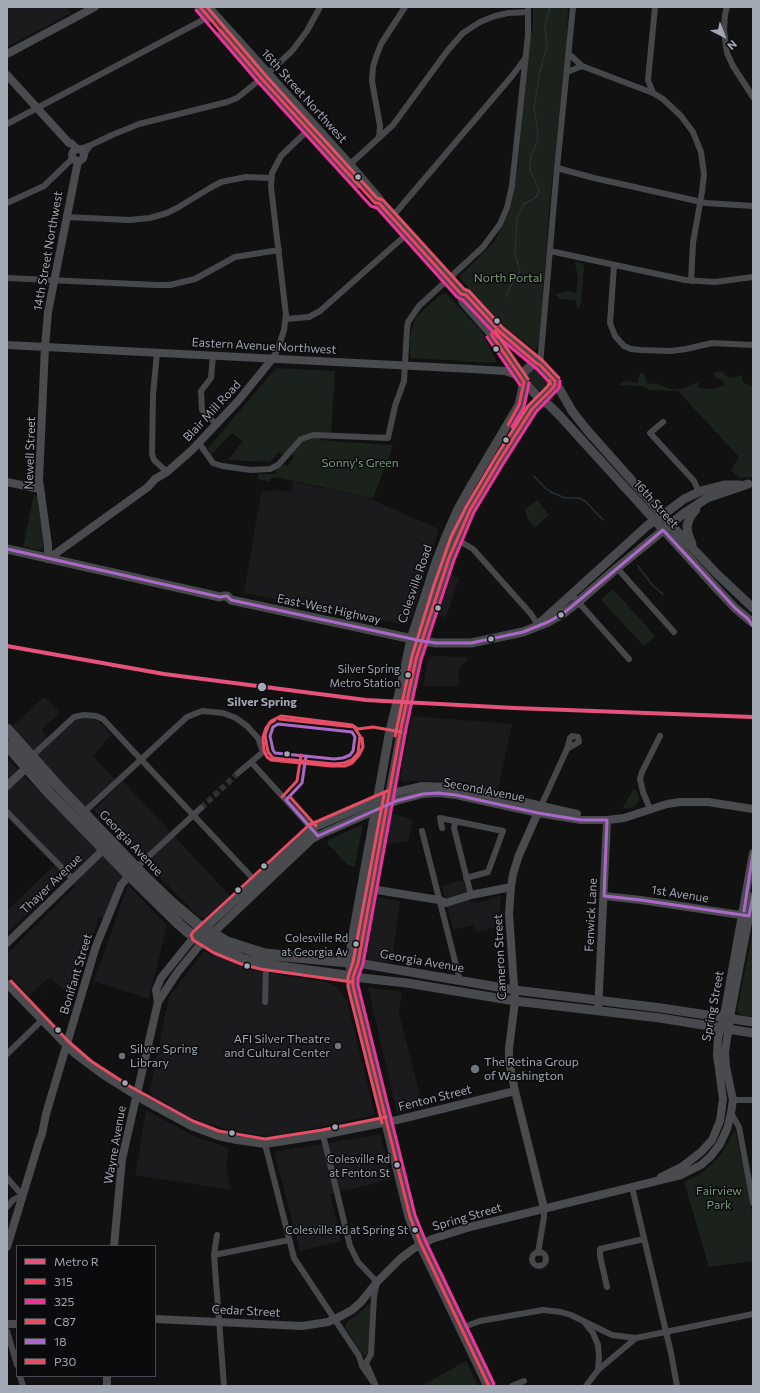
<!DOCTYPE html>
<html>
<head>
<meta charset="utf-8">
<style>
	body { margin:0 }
	#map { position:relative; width:760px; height:1393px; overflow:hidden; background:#111; font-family:Commissioner,sans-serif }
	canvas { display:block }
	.frame { position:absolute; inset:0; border:8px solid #a1a8b3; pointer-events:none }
	.legend { position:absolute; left:16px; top:1245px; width:140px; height:132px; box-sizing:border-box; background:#0b0b0d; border:1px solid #474a4f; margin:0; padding:5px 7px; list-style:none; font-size:12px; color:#a1a8b3 }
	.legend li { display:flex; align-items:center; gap:8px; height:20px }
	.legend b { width:20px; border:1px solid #474a4f }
	.north { position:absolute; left:704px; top:16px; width:40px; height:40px; -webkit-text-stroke:3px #0b0b0d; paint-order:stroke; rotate:138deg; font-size:11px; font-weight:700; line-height:16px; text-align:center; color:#a1a8b3 }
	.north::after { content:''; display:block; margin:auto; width:14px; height:18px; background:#a1a8b3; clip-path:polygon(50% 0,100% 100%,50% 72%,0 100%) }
</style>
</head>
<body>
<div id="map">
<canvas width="760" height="1393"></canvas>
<div class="frame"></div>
<ul class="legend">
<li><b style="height:5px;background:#e5527b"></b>Metro R</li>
<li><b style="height:5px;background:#f24062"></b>315</li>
<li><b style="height:5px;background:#ef339a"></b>325</li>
<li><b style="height:5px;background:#e64e66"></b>C87</li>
<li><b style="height:5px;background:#ac68c9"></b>18</li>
<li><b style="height:5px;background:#e64e66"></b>P30</li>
</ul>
<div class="north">N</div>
</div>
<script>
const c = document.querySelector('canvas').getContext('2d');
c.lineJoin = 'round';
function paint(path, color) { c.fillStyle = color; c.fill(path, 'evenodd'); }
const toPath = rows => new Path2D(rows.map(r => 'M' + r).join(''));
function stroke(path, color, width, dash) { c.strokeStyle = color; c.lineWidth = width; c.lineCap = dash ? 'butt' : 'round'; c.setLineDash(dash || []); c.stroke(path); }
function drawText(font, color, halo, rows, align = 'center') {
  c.font = font + ' Commissioner,sans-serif'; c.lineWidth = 3; c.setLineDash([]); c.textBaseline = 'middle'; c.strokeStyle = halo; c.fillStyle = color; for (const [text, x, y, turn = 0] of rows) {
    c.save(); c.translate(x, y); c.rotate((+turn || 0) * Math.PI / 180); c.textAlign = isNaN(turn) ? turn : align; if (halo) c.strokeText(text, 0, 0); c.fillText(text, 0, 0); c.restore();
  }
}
const built = toPath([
	[7,7,65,7,71,13,7,47],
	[293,482,363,496,439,529,411,618,406,625,244,593,261,492,277,490,291,492],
	[451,575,459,578,446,618,438,615],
	[432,656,469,657,459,670,458,686,423,686,428,660],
	[44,697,60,713,41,730,48,738,36,749,33,749,12,726],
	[412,716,512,724,498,791,476,787,467,782,402,781,401,779,401,774],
	[90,718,100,722,111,735,93,756,116,780,87,807,84,807,37,755,75,720],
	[7,759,123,875,103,919,99,916,72,997,50,977,29,995,7,973,7,954,75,887,66,877,7,933,7,911,55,864,7,812],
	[123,781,230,896,206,919,199,917,94,810],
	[390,813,413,820,408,841,389,844,384,843],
	[463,880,470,902,479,902,501,896,499,921,501,926,476,932,474,925,453,930,442,886],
	[128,885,167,925,149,999,94,981],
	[379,897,400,901,392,962,369,960,367,957,375,899],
	[204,951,251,970,326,982,338,988,347,1001,375,1115,277,1136,257,1135,229,1130,204,1123,183,1114,152,1096,150,1089,169,997],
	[368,987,402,992,399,1014,423,1107,397,1113],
	[146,1110,194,1136,229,1148,226,1167,231,1190,135,1175],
	[380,1134,392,1179,330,1194,341,1241,300,1251,274,1152]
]);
const green = toPath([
	[533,7,568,7,567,40,549,211,539,345,535,350,533,349,503,325,486,308,459,277,494,242,510,211,518,170,522,114,526,83,525,70,533,25],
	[576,262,583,264,584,267,581,304,577,309,576,300,559,299,556,295,558,293,562,293,567,291,576,293,578,278,576,267,574,263],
	[446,293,482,332,497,362,492,363,411,358,410,354,410,337,415,318,440,295],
	[276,368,335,371,331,434,309,433,301,436,283,455,279,452,270,462,228,460,243,441,232,433,211,455,208,448],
	[532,369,539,370,547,380,547,385,542,390,536,390,527,379,527,376,529,371],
	[715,371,723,372,726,376,734,378,741,375,744,383,753,386,753,477,739,478,731,470,739,457,678,391,651,390,641,386,619,385,622,382,628,381,637,383,638,381,640,373,642,373,644,374,645,378,647,383,651,384,657,383,670,389,683,389,699,381,698,388,711,389,725,385,723,381,715,377,714,374],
	[313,437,319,437,321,440,342,442,393,445,390,454,373,498,275,477,271,478,270,482,257,479,259,474,275,474,275,476,276,471,284,464,287,466,294,457,291,454,298,445,305,439],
	[34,494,37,497,44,543,43,548,39,550,23,547],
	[537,500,549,515,534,528,527,517,525,509],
	[613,589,655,636,644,646,601,600],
	[634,788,639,795,639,801,636,806,631,808,622,809],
	[363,824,355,867,348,865,327,843,328,840],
	[753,929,753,1017,739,1014,737,1011],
	[735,1130,753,1217,753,1261,709,1267,684,1182,700,1174,713,1163,722,1153],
	[369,1304,371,1305,368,1352,366,1355,363,1355,345,1327,347,1322,357,1315],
	[466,1361,478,1386,426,1386,425,1384]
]);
const stream = toPath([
	[506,297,510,287,520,271,515,254,517,217,524,204,536,197,538,194,539,189,530,170,530,165,531,156,537,142,538,134,534,107,540,71,547,46,545,26,550,7],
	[534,476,545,488,551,492,565,498,579,498,585,501,603,520],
	[638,566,653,586,663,594]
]);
const streetTunnel = toPath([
	[201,808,238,773]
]);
const street = toPath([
	[727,7,725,14,724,31,727,53,733,66,753,97],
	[569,54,582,66,653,93,663,99,681,116,693,132,701,152,704,174,702,192,693,243,691,281],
	[567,72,582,66],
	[653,93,648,80,655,7],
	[7,124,201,21,211,14],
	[379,138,380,126,372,81,373,67,376,57,381,44,405,7],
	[79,149,91,145,112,135,139,124,227,102,237,98,267,74,292,51,307,31,320,7],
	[84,154,91,145],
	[347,167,393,125,448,50,463,33,480,22,495,16,508,13,528,12],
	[557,168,594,178,706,203,753,206],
	[7,203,44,186,73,158],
	[66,217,129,220,150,218,167,213,177,208,210,188,221,182,246,177,271,178],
	[392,217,512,76,524,60],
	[550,251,685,280,715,282,753,277],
	[614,265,610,323,615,336,624,346,631,349,641,350,671,351,686,349,712,343,753,345],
	[7,278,156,285,170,285,195,279,235,257,279,250],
	[286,319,309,317,320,311,407,234],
	[157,352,153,395,152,454,154,460,167,472],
	[213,356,211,378,201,391,202,410,217,425],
	[273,358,278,349,284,330,286,315,271,187,272,173,281,156,311,127],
	[540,365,557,168,573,7],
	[663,422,650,433,694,481,699,492],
	[199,443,213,463,222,466,251,470,270,469,278,465,301,439,313,435,388,438,395,406,404,381,407,329,408,322,419,306,483,247,500,224,507,208,512,186,528,35,528,7],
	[456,539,473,549,531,614,538,625],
	[617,568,674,632],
	[572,595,629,659],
	[32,756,74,717,84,715,96,716,103,719,259,885],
	[251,762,315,832],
	[541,806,567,749,570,738,572,736,578,737,579,742,567,749],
	[650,809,643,792,640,779,642,772,660,736],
	[7,812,73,879],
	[82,814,187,717,202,711,223,713,236,718,247,726,258,738,263,752,238,773],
	[456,821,454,828,471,895],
	[442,828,440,818,503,831,488,872,466,878],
	[422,831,460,981],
	[136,868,201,808],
	[265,1002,266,965],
	[7,1054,41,1021],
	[733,1100,753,1100],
	[731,1113,739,1127,753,1203],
	[323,1135,350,1246,358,1262,377,1282,374,1297,371,1354,366,1363,376,1386],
	[265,1144,294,1258,359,1356,362,1366,373,1382],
	[7,1178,22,1195,13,1200,7,1207],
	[632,1187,671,1353,677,1386],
	[217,1235,214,1255,224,1386],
	'532 1259a7 7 0 1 1 14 0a7 7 0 1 1-14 0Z',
	[538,1253,544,1217,544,1208],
	[214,1255,289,1240],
	[607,1287,600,1256,600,1249,644,1239],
	[585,1323,593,1333,598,1345,599,1357,598,1370],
	[461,1328,480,1321,543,1310,561,1312,571,1315,612,1335,636,1338,753,1314],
	[7,1331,17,1365],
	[20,1376,23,1386],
	[512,1386,524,1381],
	[586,1386,598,1370,636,1338]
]);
const secondary = toPath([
	[7,54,95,7],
	[7,75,69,143,71,143,77,149],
	'72 155a6 6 0 1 1 12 0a6 6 0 1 1-12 0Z',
	[7,345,472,369,505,371,519,376],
	[7,482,40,489],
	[48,559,48,545,39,480,45,347,48,312,78,161],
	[48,559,148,487,155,479,167,472,192,450,238,401,273,358],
	[7,786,27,767,28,763],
	[540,808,519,855,513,874,511,887,509,914,515,1001,509,1049,509,1061,515,1091,544,1208],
	[371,889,439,900,446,903,471,895,511,887],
	[604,896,641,900,747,916],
	[7,943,107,846],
	[7,984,74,1053,102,1074,145,1101,191,1126,218,1136,237,1140,265,1144,323,1135,397,1120,515,1091],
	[158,1002,156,990,161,978,190,942,315,827,397,792,422,786,455,787,472,790,577,814],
	[598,1011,607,820],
	[661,1177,683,1166,701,1152,712,1140,720,1121,723,1099,717,1055,718,1038,725,1010,753,853],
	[114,1246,122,1159,158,1002,177,973,198,947,312,839,324,833,396,801,423,794,438,793,456,795,538,813,581,820,607,820,624,818,667,804,680,802,708,802,753,809],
	[7,1247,39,1142,42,1134,46,1114,96,946,121,885,132,872],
	[155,1319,302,1326,328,1322,341,1316,352,1310,361,1302,377,1282,400,1259,413,1249,432,1239,470,1227,681,1175,701,1165,711,1156,720,1144,727,1129,731,1113,733,1100,726,1067,725,1052,731,1012,753,896],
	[7,1324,17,1324],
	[107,1386,107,1376]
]);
const primary = toPath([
	[200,7,210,18],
	[208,7,350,165,379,199,379,203,461,294,463,302,495,338,524,382,537,396,550,406,560,416,719,591,735,608,753,623],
	[222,33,262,79,358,184],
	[461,294,466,295,500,332,536,363],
	[519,376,532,365,536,363,540,365,555,381,572,411,587,430,683,538,716,573,753,608],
	[555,381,555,385,552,389,534,406,524,421,499,461,470,510,456,539,439,586,416,659,404,717,358,963,515,990,661,1008,753,1022],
	[524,382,519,405,472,484,457,511,447,534,436,562,411,639,402,681,389,735,354,929,349,962,353,977,407,983,515,1001,660,1018,753,1033],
	[692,544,688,534,687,526,690,517,696,509],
	[7,549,220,597,224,596,227,596,231,600,422,641,436,643,471,643,523,632,548,622,564,613,578,602,617,568,683,514,707,498,748,484],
	[540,623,648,525,663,515,684,499,701,491,724,485,740,485]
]);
const highway = toPath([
	[7,729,59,787,144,876,171,902,197,924,227,942,255,951,265,954,358,963,353,977,353,986,410,1217,421,1244,489,1386],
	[7,745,50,794,124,870,179,924,188,932,204,942,242,959,266,965,353,977]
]);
const bus1 = toPath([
	[200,7,262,79,375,203,379,203,461,294,466,295,500,332,536,363,540,365,555,381],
	[491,334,524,382],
	[508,425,519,405,524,382],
	[489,1386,421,1244,410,1217,353,986,353,977,358,963,401,728,416,659,449,558,470,510,499,461,532,409,552,389,555,385,555,381]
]);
const bus2 = toPath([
	[196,10,258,82,371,206,377,208,457,297,463,300,497,336,537,369,551,384],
	[487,337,520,385],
	[512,427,524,407,529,383],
	[494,1384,426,1242,415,1215,358,985,358,978,363,964,406,729,421,660,454,560,474,512,503,464,536,412,559,388,560,381]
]);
const bus3 = toPath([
	[207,7,266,76,377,198,383,200,464,289,469,291,503,328,543,361,559,378],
	[495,331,528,379],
	[395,736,412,656,434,585,451,537,466,507,495,458,528,406,548,386,550,381],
	[362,738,363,747,359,755,352,763,345,766,331,766,271,760,267,757,264,751,263,737,266,728,271,721,281,716,352,725,358,729,373,727,401,732]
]);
const bus4 = toPath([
	[7,549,220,597,227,596,231,600,422,641,436,643,471,643,523,632,548,622,564,613,663,530,735,608,748,619,753,626],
	[278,724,352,732,355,737,353,751,350,755,343,758,334,759,275,753,273,750,270,736,273,727,278,724],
	[306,756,302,783,286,800,318,836,396,801,423,794,438,793,456,795,538,813,581,820,607,820,604,896,641,900,749,916,753,896],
	[744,911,753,853]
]);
const bus5 = toPath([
	[275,720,269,724,265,735,268,752,273,758,334,764,344,763,352,760,358,753,360,736,354,727,279,719],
	[282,797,297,781,301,755],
	[290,797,316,826],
	[11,981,69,1042,91,1061,131,1087,193,1121,219,1131,265,1139,322,1130,386,1117],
	[352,982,260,969,241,964,214,953,193,940,191,935,193,932,309,825,387,791],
	[382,1123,348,987,348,977,353,962,384,795]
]);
const metro1 = toPath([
	[7,646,164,674,366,700,514,708,753,717]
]);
const markers = [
	[358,177,3.5,"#a1a8b3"],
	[497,321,3.5,"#a1a8b3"],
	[496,349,3.5,"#a1a8b3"],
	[506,440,3.5,"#a1a8b3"],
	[438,608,3.5,"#a1a8b3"],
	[561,615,3.5,"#a1a8b3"],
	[491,639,3.5,"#a1a8b3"],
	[408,675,3.5,"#a1a8b3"],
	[262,687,5,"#a1a8b3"],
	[287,754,3.5,"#a1a8b3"],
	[264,866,3.5,"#a1a8b3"],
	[238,890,3.5,"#a1a8b3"],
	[356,944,3.5,"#a1a8b3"],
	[247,966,3.5,"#a1a8b3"],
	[58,1030,3.5,"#a1a8b3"],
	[338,1046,4,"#6f737a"],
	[122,1056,4,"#6f737a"],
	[475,1069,5,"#6f737a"],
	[125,1083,3.5,"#a1a8b3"],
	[335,1127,3.5,"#a1a8b3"],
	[232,1133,3.5,"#a1a8b3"],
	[397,1165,3.5,"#a1a8b3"],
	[415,1230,3.5,"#a1a8b3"]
];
const busNames = [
	["Silver Spring",400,669],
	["Metro Station",400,683],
	["Colesville Rd",348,938],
	["at Georgia Av",348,952],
	["Colesville Rd",390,1159],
	["at Fenton St",390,1173],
	["Colesville Rd at Spring St",408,1230]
];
const streetNames = [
	["16th Street Northwest",304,96,48],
	["14th Street Northwest",48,251,-80],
	["Eastern Avenue Northwest",264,346,3],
	["Blair Mill Road",212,411,-47],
	["Newell Street",30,453,-88],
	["16th Street",656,504,48],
	["Colesville Road",415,584,-71],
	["East-West Highway",329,609,12],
	["Second Avenue",484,790,11],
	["Georgia Avenue",131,843,46],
	["Thayer Avenue",51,884,-44],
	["1st Avenue",680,894,9],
	["Fenwick Lane",591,915,-87],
	["Cameron Street",500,957,-93],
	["Georgia Avenue",422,961,10],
	["Bonifant Street",76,974,-73],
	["Spring Street",713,1006,-79],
	["Fenton Street",435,1098,-14],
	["Wayne Avenue",115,1145,-80],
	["Spring Street",467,1217,-16],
	["Cedar Street",246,1311,3]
];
const parkNames = [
	["North Portal",508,278],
	["Sonny's Green",360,463],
	["Fairview",719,1191],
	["Park",719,1205]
];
const stopNames = [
	["Silver Spring",262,702]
];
const poiNames = [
	["AFI Silver Theatre",330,1039,"right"],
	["and Cultural Center",330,1053,"right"],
	["Silver Spring",130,1049],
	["Library",130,1063],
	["The Retina Group",484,1062],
	["of Washington",484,1076]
];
paint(built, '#1b1b1d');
paint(green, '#1b211b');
stroke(stream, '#262f34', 1.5);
stroke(streetTunnel, '#2e2f31', 6, [6, 3]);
stroke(street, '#45474a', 6);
stroke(secondary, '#494b4e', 8);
stroke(primary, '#47494c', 9);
stroke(highway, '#48494c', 11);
stroke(bus1, '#f24062', 3);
stroke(bus2, '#ef339a', 3);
stroke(bus3, '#e64e66', 3);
stroke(bus4, '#ac68c9', 3);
stroke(bus5, '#e64e66', 3);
stroke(metro1, '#e5527b', 4);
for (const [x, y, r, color] of markers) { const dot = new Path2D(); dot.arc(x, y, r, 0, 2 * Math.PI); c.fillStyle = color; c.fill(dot); stroke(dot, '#0b0b0d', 1.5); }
drawText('11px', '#a1a8b3', '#0b0b0d', busNames, 'right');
drawText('12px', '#a1a8b3', '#0b0b0d', streetNames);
drawText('12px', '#789f77', '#0b0b0d', parkNames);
drawText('bold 12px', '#a1a8b3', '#0b0b0d', stopNames);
drawText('12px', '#a1a8b3', '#0b0b0d', poiNames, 'left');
</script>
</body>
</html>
